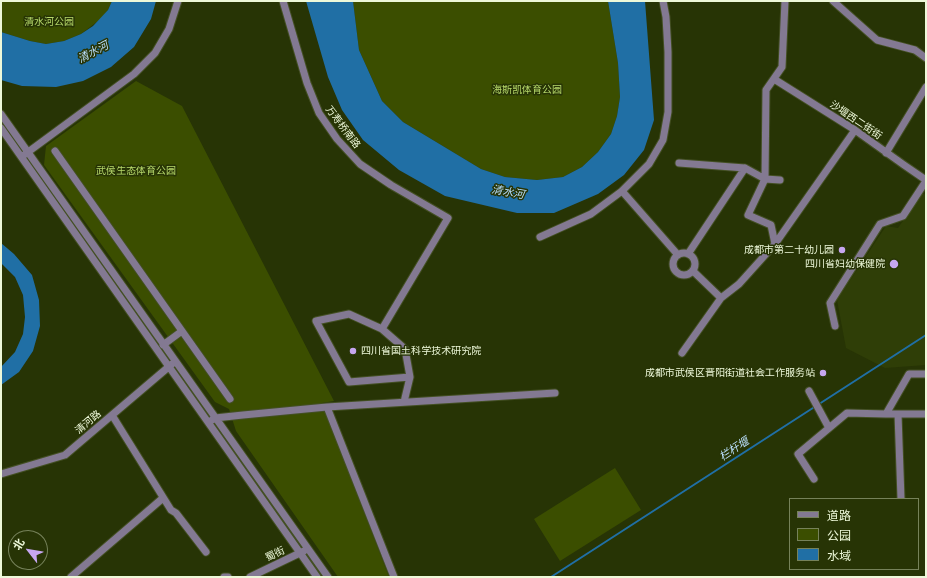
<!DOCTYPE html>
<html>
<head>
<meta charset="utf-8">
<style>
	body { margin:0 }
	#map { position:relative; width:927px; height:578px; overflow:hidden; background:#273405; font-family:Commissioner,"Noto Sans SC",sans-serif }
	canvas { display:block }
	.frame { position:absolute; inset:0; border:2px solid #edf8d9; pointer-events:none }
	.legend { position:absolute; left:789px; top:498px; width:130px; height:72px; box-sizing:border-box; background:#273405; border:1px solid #76825a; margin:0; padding:5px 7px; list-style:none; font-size:12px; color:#edf8d9 }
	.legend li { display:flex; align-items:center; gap:8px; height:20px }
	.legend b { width:20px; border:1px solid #76825a }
	.north { position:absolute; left:8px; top:530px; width:40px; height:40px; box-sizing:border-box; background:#273405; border:1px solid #76825a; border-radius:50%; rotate:301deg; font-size:11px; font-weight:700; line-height:16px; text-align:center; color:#edf8d9 }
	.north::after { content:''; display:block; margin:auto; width:14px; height:18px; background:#c6a6f0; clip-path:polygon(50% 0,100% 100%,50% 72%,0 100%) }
</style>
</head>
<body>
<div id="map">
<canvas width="927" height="578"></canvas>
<div class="frame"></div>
<ul class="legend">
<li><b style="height:5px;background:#837992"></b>道路</li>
<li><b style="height:11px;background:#3b4e00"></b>公园</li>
<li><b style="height:11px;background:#206fa5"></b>水域</li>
</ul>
<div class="north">北</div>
</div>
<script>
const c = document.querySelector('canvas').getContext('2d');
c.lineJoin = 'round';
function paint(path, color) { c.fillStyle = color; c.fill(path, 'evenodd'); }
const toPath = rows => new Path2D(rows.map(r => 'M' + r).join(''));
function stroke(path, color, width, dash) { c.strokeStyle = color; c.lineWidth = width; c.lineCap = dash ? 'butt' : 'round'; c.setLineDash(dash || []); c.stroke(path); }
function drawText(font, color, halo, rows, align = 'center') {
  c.font = font + ' Commissioner,"Noto Sans SC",sans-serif'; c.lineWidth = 3; c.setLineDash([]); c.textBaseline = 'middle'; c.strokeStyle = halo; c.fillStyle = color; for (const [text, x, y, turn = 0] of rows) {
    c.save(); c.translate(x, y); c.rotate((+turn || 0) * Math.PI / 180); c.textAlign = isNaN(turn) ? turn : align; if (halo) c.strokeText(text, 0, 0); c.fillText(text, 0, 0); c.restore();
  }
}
const built = toPath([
	[922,193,926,195,926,365,885,368,846,348,837,300,886,226,898,228]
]);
const green = toPath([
	[1,1,112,1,108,10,102,18,81,34,64,41,46,44,30,41,1,32],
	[353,1,608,1,618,63,620,97,617,116,611,134,598,152,582,167,563,177,537,180,505,177,481,169,403,122,382,101,359,50],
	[136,81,182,106,334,401,322,403,389,577,338,577,236,431,229,409,215,402,44,165,46,146],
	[615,468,641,510,560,561,534,519]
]);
const water = toPath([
	[112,1,156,1,151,19,134,47,111,67,83,81,56,87,22,86,1,80,1,32,30,41,46,44,64,41,81,34,93,26,108,10],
	[306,1,353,1,359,50,382,101,403,122,481,169,505,177,537,180,563,177,582,167,598,152,611,134,617,116,620,97,618,63,608,1,645,1,654,120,644,150,624,175,598,194,554,213,517,213,445,196,399,170,363,140,342,110,328,77],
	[1,243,14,254,32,275,39,300,40,326,33,351,19,372,1,385,1,367,15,352,23,334,25,317,23,295,15,277,1,263]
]);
const stream = toPath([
	[551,577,926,335]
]);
const minor = toPath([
	[283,1,307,83,319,113,337,139,360,164,391,185,448,218,382,329],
	[833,1,877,40,915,50,926,58],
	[774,79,855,130,904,165,926,180],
	[1,114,328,577],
	[1,128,317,577],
	[55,151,230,399],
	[886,153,926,87],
	[24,155,134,74,155,53,169,29,178,1],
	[679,163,745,168,765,179,780,180],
	[622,191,678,255],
	[540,237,591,214,622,191,649,164,663,140,668,112,668,52,666,17,663,1],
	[775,244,771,225,748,215,765,179,766,90,782,67,785,1],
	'673 264a11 11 0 1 1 22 0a11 11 0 1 1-22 0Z',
	[688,254,745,168],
	[693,271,721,298],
	[835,326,830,303,880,224,903,216,926,181],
	[163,345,182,331],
	[682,353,721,298,739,284,775,244,855,130],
	[809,391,829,428],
	[404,402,410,377,405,349,382,329,349,314,316,321,349,382,410,377],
	[327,407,394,577],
	[886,414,926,414],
	[898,414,901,499],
	[112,415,171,510,176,513,206,552],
	[212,420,215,418,243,415,327,407,555,393],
	[1,474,65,455,172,364],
	[814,479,798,454,847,413,886,414,909,374,926,374],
	[71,577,163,498],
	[224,577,228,577],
	[250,577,304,551]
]);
const markers = [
	[842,250,4,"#c6a6f0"],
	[894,264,5,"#c6a6f0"],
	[353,351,4,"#c6a6f0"],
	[823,373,4,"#c6a6f0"]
];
const parkNames = [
	["清水河公园",49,22],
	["海斯凯体育公园",527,90],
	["武侯生态体育公园",136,171]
];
const streetNames = [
	["沙堰西二街街",856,120,34],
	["万寿桥南路",343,127,53],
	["清河路",88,422,-40],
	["蜀街",275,554,-26]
];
const poiNames = [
	["成都市第二十幼儿园",834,250],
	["四川省妇幼保健院",885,264],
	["四川省国土科学技术研究院",361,351,"left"],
	["成都市武侯区晋阳街道社会工作服务站",815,373]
];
const waterNames = [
	["清水河",93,52,-28],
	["清水河",508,192,10],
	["栏杆堰",734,449,-33]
];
paint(built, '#2f3e07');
paint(green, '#3b4e00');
paint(water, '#206fa5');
stroke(stream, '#206fa5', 2);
stroke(minor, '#434f23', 9);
stroke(minor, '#837992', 7);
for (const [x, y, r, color] of markers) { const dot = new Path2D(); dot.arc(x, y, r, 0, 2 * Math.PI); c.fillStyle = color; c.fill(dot); stroke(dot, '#273405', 1.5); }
drawText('10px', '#b6d86a', '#273405', parkNames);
drawText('10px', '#edf8d9', '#273405', streetNames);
drawText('10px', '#edf8d9', '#273405', poiNames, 'right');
drawText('italic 11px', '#badffd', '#273405', waterNames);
</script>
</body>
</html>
